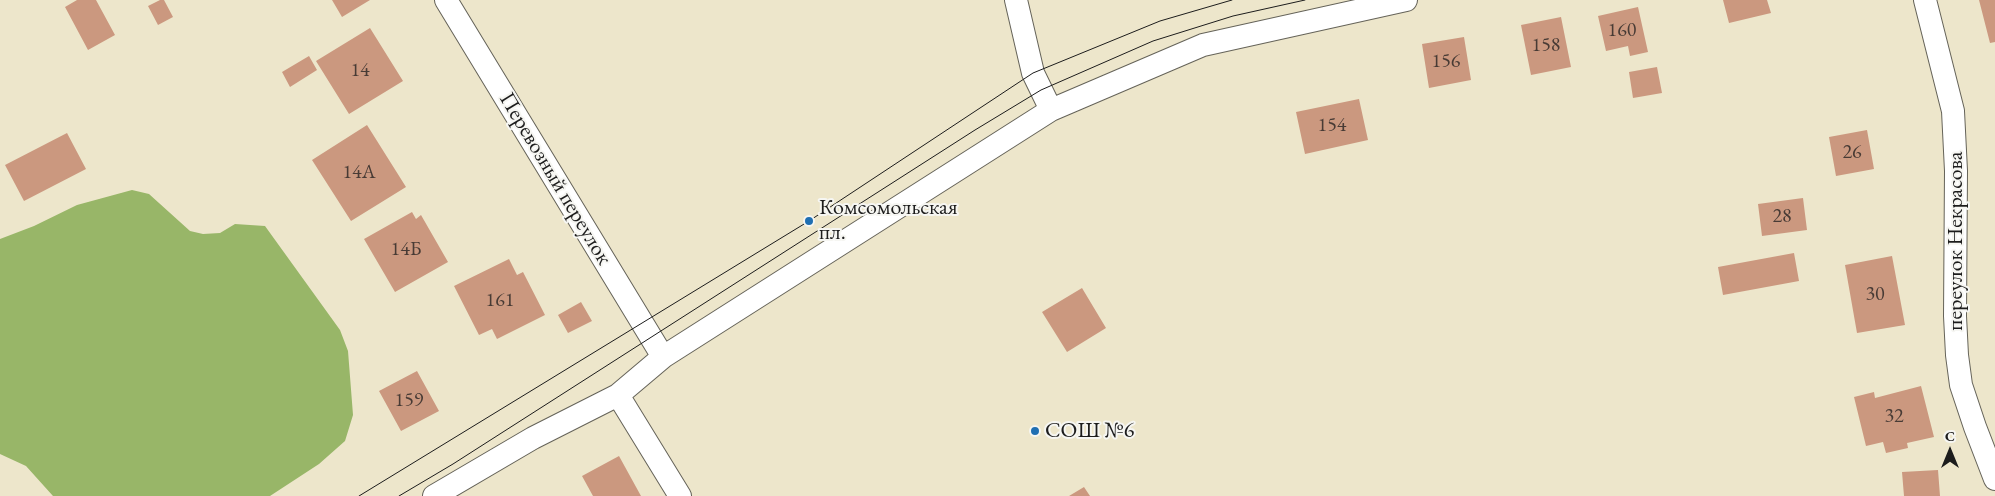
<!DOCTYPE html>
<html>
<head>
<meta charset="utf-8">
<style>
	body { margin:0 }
	#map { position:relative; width:1995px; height:496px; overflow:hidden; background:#ede6cb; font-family:"EB Garamond",serif }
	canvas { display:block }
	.north { position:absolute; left:1925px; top:426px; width:50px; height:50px; -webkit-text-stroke:4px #f6f6f2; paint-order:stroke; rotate:0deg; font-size:14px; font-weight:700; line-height:20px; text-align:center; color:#1c1c1c }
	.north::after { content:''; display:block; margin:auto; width:18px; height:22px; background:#1c1c1c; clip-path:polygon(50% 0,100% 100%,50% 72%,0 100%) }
</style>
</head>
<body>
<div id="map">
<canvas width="1995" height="496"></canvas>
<div class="north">С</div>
</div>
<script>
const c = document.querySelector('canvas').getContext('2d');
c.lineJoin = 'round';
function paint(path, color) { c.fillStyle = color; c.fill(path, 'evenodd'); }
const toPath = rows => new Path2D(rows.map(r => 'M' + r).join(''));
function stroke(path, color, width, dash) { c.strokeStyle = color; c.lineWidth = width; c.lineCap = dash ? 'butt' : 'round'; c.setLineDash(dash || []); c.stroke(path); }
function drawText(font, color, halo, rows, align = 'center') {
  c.font = font + ' "EB Garamond",serif'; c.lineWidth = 4; c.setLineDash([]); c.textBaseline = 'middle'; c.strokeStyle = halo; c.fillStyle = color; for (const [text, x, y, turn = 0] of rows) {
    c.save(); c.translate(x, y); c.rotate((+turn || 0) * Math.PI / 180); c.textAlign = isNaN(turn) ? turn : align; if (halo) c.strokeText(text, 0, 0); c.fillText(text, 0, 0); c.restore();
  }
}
const forest = toPath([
	[132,190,149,194,190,231,203,234,220,233,235,224,265,226,340,330,348,351,353,415,345,441,319,464,270,496,53,496,26,466,0,454,0,239,34,226,77,205]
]);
const building = toPath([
	[77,0,96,0,115,35,88,50,65,7],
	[160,0,164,0,173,17,158,25,148,6],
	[332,0,370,0,342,17],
	[1723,0,1767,0,1771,13,1729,23],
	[1979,0,1995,0,1995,42,1990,43],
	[1638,7,1648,52,1630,56,1628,46,1606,51,1598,16],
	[1561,17,1571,67,1531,75,1521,25],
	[370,28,403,81,349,114,316,61],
	[1464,37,1471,80,1429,88,1422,44],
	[309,56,317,70,290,87,282,72],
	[1657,67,1662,93,1633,98,1629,72],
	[1359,99,1368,140,1305,154,1296,112],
	[367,125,406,187,351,221,312,160],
	[1867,130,1874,169,1836,176,1829,137],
	[67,133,86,169,24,201,5,165],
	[1803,198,1807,230,1762,236,1758,204],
	[412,212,416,219,421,215,448,262,395,292,364,239],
	[1794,253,1799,281,1723,295,1718,267],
	[1892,256,1905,325,1857,333,1845,265],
	[509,259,517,275,523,272,545,315,497,339,492,329,479,335,454,286],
	[1082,288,1106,328,1067,352,1042,312],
	[581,302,592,321,568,333,558,315],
	[417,371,439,411,401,431,379,391],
	[1921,386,1934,437,1907,443,1908,448,1886,453,1883,442,1866,446,1854,397,1874,392,1875,398],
	[619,456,641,496,593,496,582,476],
	[1938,470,1940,496,1904,496,1902,472],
	[1084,487,1090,496,1069,496]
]);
const minor = toPath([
	[446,0,663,357],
	[1016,0,1033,73,1051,110],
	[1925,0,1953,111,1956,171,1955,316,1957,355,1961,385,1975,427,1995,479],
	[618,395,680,496],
	[434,496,533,438,618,395,663,357,1051,110,1203,45,1406,0]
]);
const tram = toPath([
	[359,496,809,221,1033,73,1160,21,1232,0],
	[399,496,453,464,975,130,1041,90,1153,41,1233,16,1305,0]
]);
const markers = [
	[809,221,5,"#1f6fb2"],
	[1035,431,5,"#1f6fb2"]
];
const numberNames = [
	["160",1622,31],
	["158",1546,46],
	["156",1446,62],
	["14",360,71],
	["154",1332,126],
	["26",1852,153],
	["14А",359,173],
	["28",1782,217],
	["14Б",406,250],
	["30",1875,295],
	["161",500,301],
	["159",409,401],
	["32",1894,417]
];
const streetNames = [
	["Перевозный переулок",555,179,59],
	["переулок Некрасова",1956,241,-90]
];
const poiNames = [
	["Комсомольская",819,208],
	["пл.",819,233],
	["СОШ №6",1045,431]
];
paint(forest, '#98b668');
paint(building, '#cb987f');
stroke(minor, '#656359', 24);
stroke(minor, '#fff', 22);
stroke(tram, '#1c1c1c', 1);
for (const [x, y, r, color] of markers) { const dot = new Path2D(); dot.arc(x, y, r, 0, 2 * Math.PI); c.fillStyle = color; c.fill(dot); stroke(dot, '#f6f6f2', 2); }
drawText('20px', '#483b35', null, numberNames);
drawText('22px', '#1c1c1c', '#f6f6f2', streetNames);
drawText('22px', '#1c1c1c', '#f6f6f2', poiNames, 'left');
</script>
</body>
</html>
